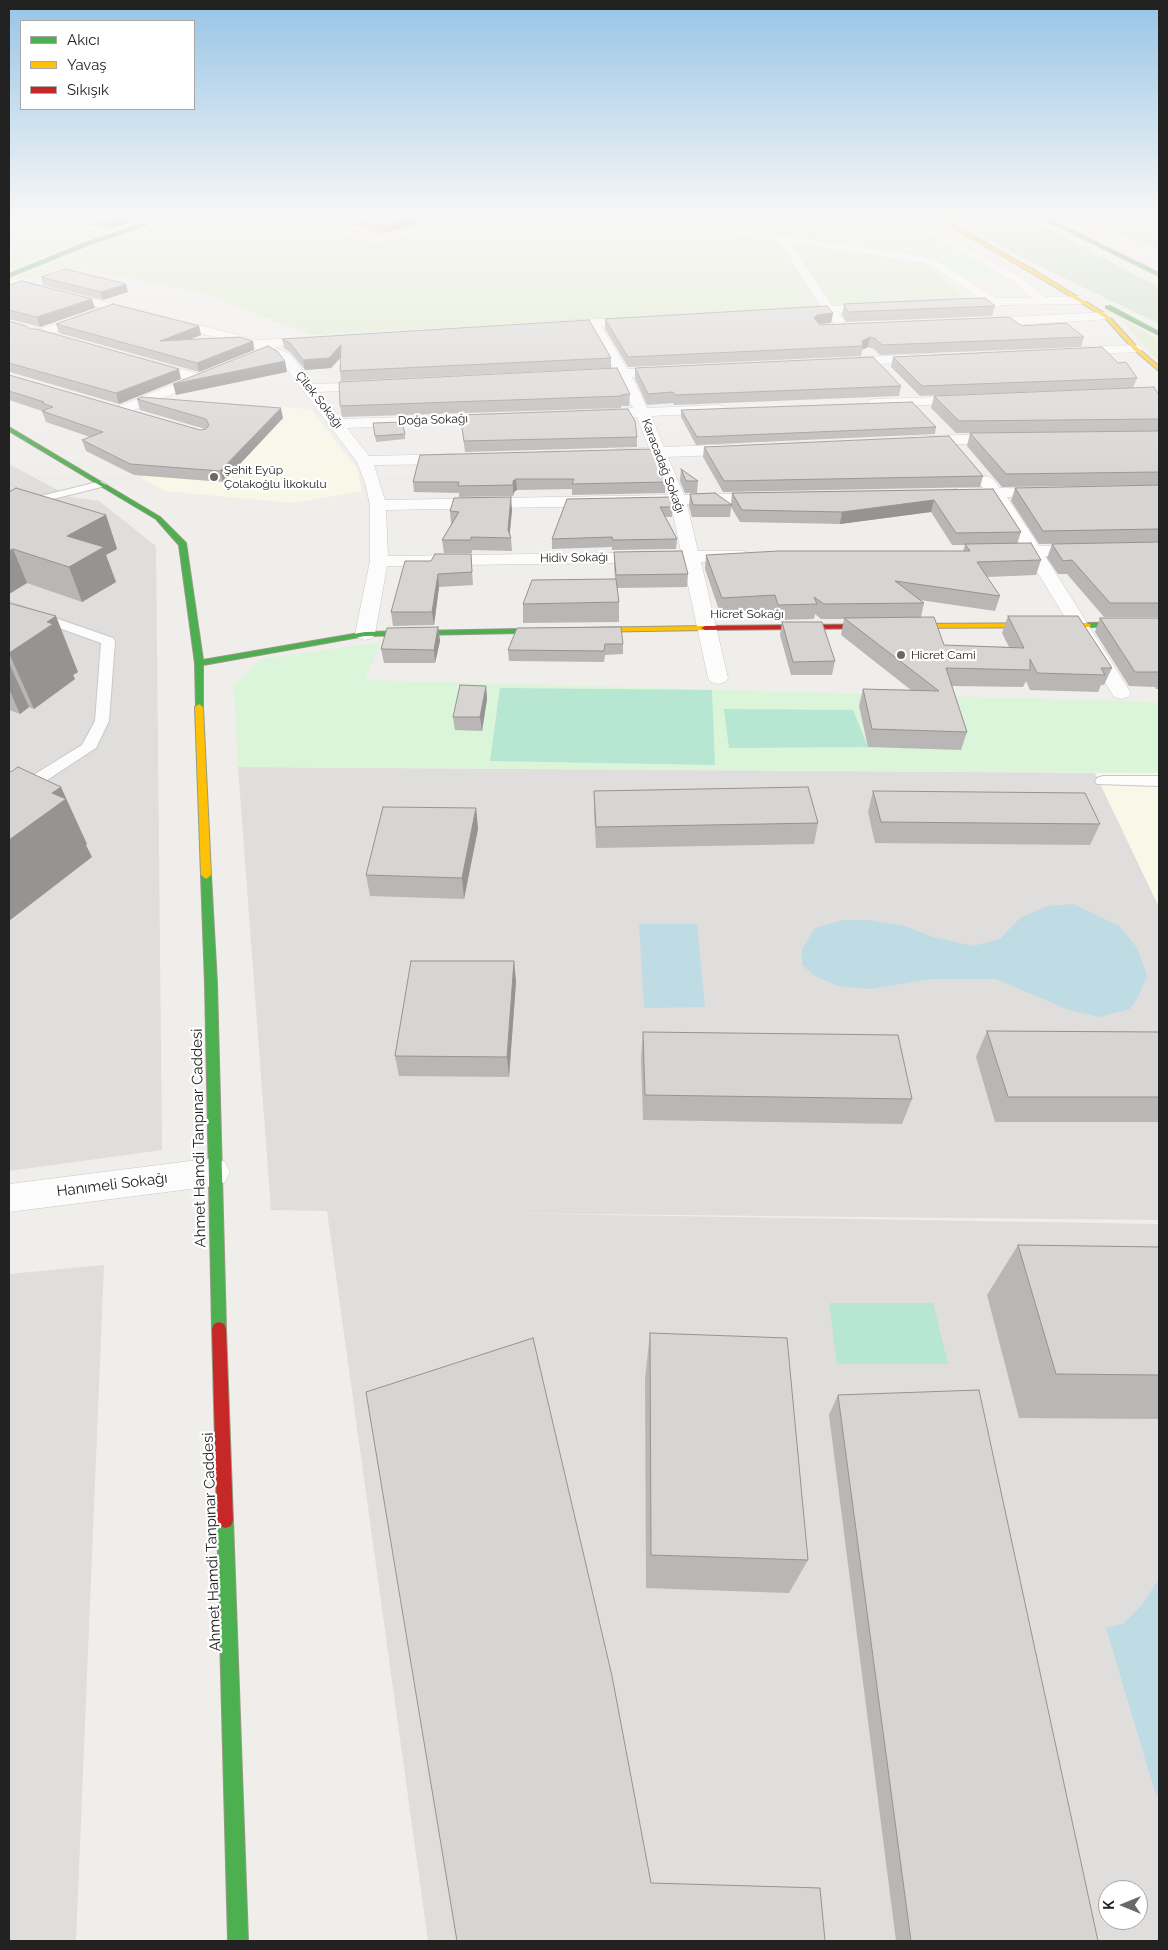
<!DOCTYPE html>
<html>
<head>
<meta charset="utf-8">
<style>
	body { margin:0 }
	#map { position:relative; width:1168px; height:1950px; overflow:hidden; background:#f0eeeb; font-family:Raleway,sans-serif }
	canvas { display:block }
	.frame { position:absolute; inset:0; border:10px solid #222; pointer-events:none }
	.legend { position:absolute; left:20px; top:20px; width:175px; height:90px; box-sizing:border-box; background:#fff; border:1px solid #a7a7a7; margin:0; padding:6px 9px; list-style:none; font-size:15px; color:#222 }
	.legend li { display:flex; align-items:center; gap:10px; height:25px }
	.legend b { width:25px; border:1px solid #a7a7a7 }
	.north { position:absolute; left:1098px; top:1880px; width:50px; height:50px; box-sizing:border-box; background:#fff; border:1px solid #a7a7a7; border-radius:50%; rotate:270deg; font-size:14px; font-weight:700; line-height:20px; text-align:center; color:#222 }
	.north::after { content:''; display:block; margin:auto; width:18px; height:22px; background:#6a6968; clip-path:polygon(50% 0,100% 100%,50% 72%,0 100%) }
</style>
</head>
<body>
<div id="map">
<canvas width="1168" height="1950"></canvas>
<div class="frame"></div>
<ul class="legend">
<li><b style="height:6px;background:#4caf50"></b>Akıcı</li>
<li><b style="height:6px;background:#ffc107"></b>Yavaş</li>
<li><b style="height:6px;background:#c62828"></b>Sıkışık</li>
</ul>
<div class="north">K</div>
</div>
<script>
const c = document.querySelector('canvas').getContext('2d');
c.lineJoin = 'round';
function paint(path, color) { c.fillStyle = color; c.fill(path, 'evenodd'); }
const toPath = rows => new Path2D(rows.map(r => 'M' + r).join(''));
function stroke(path, color, width, dash) { c.strokeStyle = color; c.lineWidth = width; c.lineCap = dash ? 'butt' : 'round'; c.setLineDash(dash || []); c.stroke(path); }
function drawText(font, color, halo, rows, align = 'center') {
  c.font = font + ' Raleway,sans-serif'; c.lineWidth = 4.5; c.setLineDash([]); c.textBaseline = 'middle'; c.strokeStyle = halo; c.fillStyle = color; for (const [text, x, y, turn = 0] of rows) {
    c.save(); c.translate(x, y); c.rotate((+turn || 0) * Math.PI / 180); c.textAlign = isNaN(turn) ? turn : align; if (halo) c.strokeText(text, 0, 0); c.fillText(text, 0, 0); c.restore();
  }
}
const residential = toPath([
	[9,464,71,497,99,501,156,546,162,1150,9,1171],
	[238,767,1095,773,1159,907,1159,1220,486,1213,1159,1224,1159,1941,428,1941,327,1211,271,1210],
	[1108,1890,1138,1890,1138,1920,1108,1920],
	[104,1265,76,1941,9,1941,9,1274]
]);
const education = toPath([
	[224,404,311,409,357,469,362,491,294,503,164,491,142,478],
	[1095,773,1159,773,1159,907]
]);
const grass = toPath([
	[9,218,37,218,105,233,9,269],
	[181,218,253,218,375,244,466,218,608,218,921,262,969,299,311,335,202,293,82,269,61,270,32,280,19,276,96,245],
	[1121,319,1159,339,1159,359,1156,360]
]);
const forest = toPath([
	[950,218,1021,218,1047,229,1159,287,1159,324,1023,258],
	[1088,218,1137,218,1159,228,1159,251]
]);
const park = toPath([
	[651,218,846,218,915,227,1006,278,971,280,939,261,920,255],
	[381,642,365,680,1159,702,1159,773,238,767,234,684,262,659]
]);
const pitch = toPath([
	[500,688,712,690,715,765,490,761],
	[724,709,853,710,868,747,729,748],
	[829,1303,933,1303,948,1364,837,1364]
]);
const water = toPath([
	[1074,904,1119,926,1137,948,1147,976,1138,997,1130,1009,1100,1017,1069,1010,996,979,932,979,870,989,838,986,815,976,802,965,802,949,815,928,843,920,868,920,905,926,933,937,973,946,1000,939,1020,918,1047,906],
	[639,924,697,924,705,1007,644,1008],
	[1159,1579,1159,1795,1156,1795,1106,1628,1123,1624,1141,1606]
]);
const lane = toPath([
	[101,481,106,484,105,486,9,510,9,504,101,481],
	[9,602,113,638,115,641,109,721,96,748,15,801,9,802,9,790,82,745,95,721,101,643,9,610,9,602],
	[1103,776,1159,776,1159,786,1097,784,1095,781,1097,778,1103,776]
]);
const street = toPath([
	[117,218,137,218,153,222,154,224,149,227,117,218],
	[266,218,287,218,376,237,443,218,461,218,376,243,266,218],
	[630,218,659,218,919,255,937,260,996,298,1031,298,1014,282,921,229,872,218,895,218,928,225,1022,278,1045,297,1081,296,1087,300,1081,304,1002,305,997,308,991,306,951,307,945,303,947,300,981,299,929,264,791,243,832,306,881,303,887,307,881,311,838,313,845,321,839,325,835,324,826,314,787,315,785,312,791,308,821,307,779,241,635,221,630,218],
	[9,278,258,340,324,337,325,340,319,344,274,347,290,354,313,384,381,382,383,385,381,388,376,389,319,392,341,419,503,414,505,417,503,420,498,421,347,428,369,456,456,454,461,456,464,459,461,462,456,464,374,465,385,500,668,495,653,457,617,459,612,457,609,454,612,451,617,449,649,448,637,417,593,418,588,417,586,414,588,411,593,410,633,408,618,377,581,379,574,375,581,371,614,369,589,327,554,329,548,325,554,321,648,317,650,320,648,323,644,324,601,326,627,369,673,367,680,371,673,375,632,377,647,408,718,405,723,406,725,409,723,412,718,413,651,416,664,447,741,444,746,446,749,449,746,452,741,454,668,457,684,495,768,493,774,495,776,498,774,501,768,503,687,504,698,551,742,551,748,552,751,556,748,560,742,561,701,562,728,678,725,682,718,684,711,682,708,678,683,562,387,566,375,634,372,638,365,640,358,638,355,634,370,561,370,505,365,483,357,462,280,360,253,347,9,284,9,278],
	[671,505,681,552,388,556,386,510,671,505],
	[93,311,97,312,99,315,97,318,9,348,9,340,93,311],
	[1106,312,1112,316,1110,319,978,327,972,323,978,319,1106,312],
	[1136,345,1141,346,1142,349,1141,352,1068,355,1061,351,1068,347,1136,345],
	[930,354,935,355,937,358,935,361,841,366,834,362,841,358,930,354],
	[143,358,199,374,210,373,212,376,210,379,124,414,114,414,112,411,114,408,186,379,138,365,136,362,138,359,143,358],
	[970,396,975,397,977,400,975,403,875,407,870,406,868,403,870,400,875,399,970,396],
	[1006,434,1011,436,1014,439,1011,442,914,446,909,444,906,441,909,438,914,436,1006,434],
	[986,476,992,478,1000,488,1056,489,1058,492,1056,495,1050,497,1007,497,1039,546,1159,544,1159,554,1045,556,1131,693,1128,697,1121,699,1114,697,1028,557,998,557,992,556,989,552,992,548,998,547,1021,546,991,498,958,498,952,496,950,493,952,490,958,488,983,488,978,481,980,478,986,476],
	[214,1158,225,1162,230,1172,225,1182,214,1186,9,1212,9,1184,214,1158]
]);
const fast = toPath([
	[162,218,169,218,91,244,9,277,9,274,87,242,162,218],
	[1041,218,1047,218,1159,273,1159,276,1041,218],
	[1145,218,1151,218,1159,222,1159,224,1145,218],
	[1106,306,1110,306,1159,332,1159,335,1106,308,1106,306],
	[9,427,160,517,186,543,203,660,365,632,520,629,524,631,520,633,365,636,203,665,203,707,202,709,196,709,195,663,179,545,156,519,9,431,9,427],
	[1159,622,1159,626,1087,627,1083,625,1087,623,1159,622],
	[206,871,211,875,217,984,226,1329,224,1334,219,1336,214,1334,212,1329,205,984,201,875,206,871],
	[225,1512,231,1514,233,1520,248,1941,228,1941,217,1520,219,1514,225,1512]
]);
const slow = toPath([
	[936,218,942,218,1034,270,1108,315,1138,348,1159,366,1159,371,1134,350,1104,317,1030,272,936,218],
	[1087,623,1091,625,1090,627,898,628,894,626,898,624,1087,623],
	[705,626,708,626,708,630,520,633,516,631,520,629,705,626],
	[199,704,203,707,211,875,206,879,201,875,195,707,199,704]
]);
const jam = toPath([
	[898,624,902,626,901,628,705,630,701,628,705,626,898,624],
	[219,1322,224,1324,226,1329,233,1520,231,1526,225,1528,219,1526,217,1520,212,1329,214,1324,219,1322]
]);
const wall = toPath([
	[62,218,127,218,129,223,108,229],
	[330,218,437,218,383,233],
	[41,277,128,292,103,300,43,285],
	[9,285,95,308,40,327,9,319],
	[844,304,995,306,992,316,846,322,842,315],
	[833,313,831,323,819,324,820,325,1022,326,1084,337,1081,347,880,355,874,349,868,347,862,350,861,356,628,367,605,329,605,319],
	[9,321,30,329,181,379,119,404,10,372,9,373],
	[56,324,199,326,201,335,191,339,253,341,254,350,199,372,59,333],
	[282,339,611,358,611,368,341,381,340,371,341,357,331,368,305,370,291,353,284,348],
	[893,357,1118,363,1137,378,1133,388,1159,395,1159,485,1002,487,967,446,970,433,1089,432,956,433,931,408,934,396,1125,388,920,396,891,367],
	[635,368,901,386,899,396,674,405,673,403,647,405,635,379],
	[9,375,200,430,205,429,140,410,137,399,283,418,223,482,134,475,86,451,82,440,90,437,46,422,42,411,9,400],
	[630,394,629,406,621,406,621,408,342,417,340,406],
	[681,410,936,427,935,434,696,445,681,417],
	[460,415,637,437,637,447,465,452],
	[373,423,405,434,405,439,376,442],
	[704,447,983,476,980,487,723,492,703,457],
	[420,455,666,482,665,493,572,495,572,489,517,490,514,492,513,496,459,497,459,493,414,492,413,482],
	[681,469,698,481,697,493,685,493,680,481],
	[1159,485,1159,617,1104,617,1067,574,1058,574,1047,558,1052,544,1116,543,1039,544,1011,501,1015,488],
	[993,489,1021,532,1017,544,1041,560,1036,575,987,577,1000,596,995,611,920,600,924,603,921,617,944,645,1009,647,1002,633,1008,616,1112,668,1104,685,1101,685,1098,692,1030,690,1026,681,1023,687,952,686,967,732,961,750,868,747,859,706,863,689,911,690,841,635,844,619,821,619,815,614,814,619,775,620,773,610,720,613,705,569,706,555,963,551,965,545,952,545,931,512,840,524,740,522,731,507,730,517,692,517,689,506,690,494,731,504,732,493],
	[9,492,106,515,117,549,106,555,116,582,82,602,27,583,9,594],
	[567,499,672,507,672,517,665,517,677,539,676,549,612,550,612,547,552,549,552,539],
	[512,510,510,534,511,538,512,551,472,550,472,553,444,553,442,540,451,524,450,511],
	[614,552,688,574,687,587,617,588,619,602,619,622,523,623,523,604,615,579,614,565],
	[471,554,473,585,439,587,434,625,393,626,391,612,431,561],
	[9,603,78,672,73,675,75,679,34,709,29,707,20,714,9,710],
	[1100,618,1159,618,1159,689,1156,689,1155,687,1129,686,1095,632],
	[782,622,835,661,832,675,791,675,780,635],
	[438,627,440,641,435,663,384,663,381,649],
	[517,628,623,644,623,654,605,655,604,662,509,661,508,650],
	[486,686,487,699,482,731,455,730,453,717],
	[594,791,818,823,814,844,596,848,594,812],
	[873,791,1100,824,1090,845,875,843,868,812],
	[476,808,478,829,464,899,370,896,366,875],
	[514,961,516,982,509,1077,399,1076,395,1056],
	[987,1031,1159,1032,1159,1122,995,1122,976,1057],
	[643,1032,912,1099,902,1124,643,1120,641,1058],
	[1018,1245,1159,1247,1159,1419,1019,1418,987,1295],
	[650,1333,808,1560,789,1593,646,1588,645,1379],
	[838,1395,1098,1941,896,1941,829,1415]
]);
const shadedWall = toPath([
	[120,218,127,218,129,223,108,229,106,222],
	[411,218,437,218,383,233,382,226],
	[126,284,128,292,103,300,101,292],
	[92,299,95,308,40,327,37,317],
	[833,313,831,323,816,324,814,318,817,315],
	[199,326,201,335,163,350,160,341],
	[870,337,868,347,862,350,863,346,862,341],
	[253,341,254,350,199,372,197,363],
	[341,345,343,355,331,368,305,370,303,360],
	[285,361,287,372,176,395,173,384],
	[179,369,181,379,119,404,116,393],
	[281,408,283,418,223,482,220,471],
	[516,479,517,490,514,492,513,496,513,481],
	[511,497,512,510,509,538,508,530],
	[934,500,931,512,840,524,842,512],
	[106,515,117,549,106,555,116,582,82,602,69,567,67,536],
	[13,549,27,583,9,594,9,551],
	[438,574,439,587,434,625,432,612],
	[56,616,78,672,73,675,75,679,34,709,9,653,47,622],
	[438,627,440,641,435,663,434,650],
	[9,663,29,707,20,714,9,689],
	[486,686,487,699,482,731,480,717],
	[61,787,87,844,86,845,92,857,9,921,9,840,52,793],
	[476,808,478,829,464,899,462,878],
	[514,961,516,982,509,1077,507,1057]
]);
const building = toPath([
	[90,218,120,218,106,222,90,218],
	[353,218,411,218,382,226,353,218],
	[66,269,126,284,101,292,41,277,66,269],
	[22,281,92,299,37,317,9,310,9,285,22,281],
	[985,298,995,306,848,312,844,304,956,299,985,298],
	[113,304,199,326,160,341,240,337,253,341,197,363,56,324,113,304],
	[827,306,833,313,817,315,814,318,820,325,1009,317,1022,326,1066,323,1084,337,882,345,876,339,870,337,862,341,863,346,628,357,605,319,827,306],
	[589,320,611,358,340,371,341,345,329,358,303,360,290,343,282,339,589,320],
	[9,321,26,326,30,329,37,329,179,369,116,393,9,363,9,321],
	[268,346,277,351,285,361,173,384,268,346],
	[1102,347,1118,363,1126,362,1137,378,922,386,893,357,1102,347],
	[873,357,901,386,675,395,673,392,648,394,635,368,873,357],
	[617,368,630,394,621,395,622,396,340,406,339,382,617,368],
	[9,375,200,430,206,429,209,425,206,419,137,399,141,397,281,408,220,471,130,464,82,440,103,432,42,411,53,407,42,403,44,402,9,391,9,375],
	[1154,387,1159,395,1159,419,959,421,934,396,1154,387],
	[912,402,936,427,697,437,681,410,912,402],
	[628,409,635,421,637,437,464,441,460,415,628,409],
	[402,422,405,434,375,436,373,423,402,422],
	[1159,431,1159,472,1006,474,970,433,1159,431],
	[949,436,983,476,724,481,704,447,949,436],
	[652,449,666,482,572,484,574,479,516,479,513,481,513,485,458,486,459,482,413,482,420,455,652,449],
	[681,469,698,481,686,481,681,469],
	[1159,485,1159,529,1043,531,1015,488,1159,485],
	[16,488,106,515,67,536,104,547,69,567,13,549,9,551,9,492,16,488],
	[993,489,1021,532,956,533,934,500,842,512,742,510,732,493,993,489],
	[715,493,732,505,693,505,690,494,715,493],
	[511,497,508,530,511,538,471,537,471,540,442,540,459,512,450,511,454,498,511,497],
	[670,497,672,507,660,507,677,539,613,540,612,537,552,539,567,499,670,497],
	[1159,542,1159,603,1110,603,1072,560,1063,561,1052,544,1159,542],
	[1031,543,1041,560,977,562,1000,596,895,581,924,603,824,604,814,597,817,604,778,605,775,595,722,598,706,555,779,551,970,551,965,544,1031,543],
	[682,551,688,574,616,575,614,552,682,551],
	[435,554,471,554,472,572,438,574,432,612,391,612,405,561,431,561,435,554],
	[616,579,619,602,523,604,532,580,616,579],
	[9,603,56,616,47,622,53,624,9,653,9,603],
	[1008,616,1078,616,1112,668,1101,668,1105,675,1037,673,1030,659,1030,670,946,668,967,732,872,729,863,689,939,691,844,618,934,617,944,645,1024,648,1008,616],
	[1100,618,1159,618,1159,672,1135,672,1100,618],
	[782,622,822,622,835,661,793,662,782,622],
	[438,627,434,650,381,649,387,628,438,627],
	[621,627,623,644,605,644,604,651,508,650,517,628,621,627],
	[460,685,486,686,480,717,453,717,460,685],
	[18,767,61,787,52,793,66,799,9,840,9,770,11,772,18,767],
	[808,787,818,823,596,827,594,791,808,787],
	[873,791,1085,793,1100,824,881,822,873,791],
	[383,807,476,808,462,878,366,875,383,807],
	[411,961,514,961,507,1057,395,1056,411,961],
	[987,1031,1159,1032,1159,1097,1008,1097,987,1031],
	[643,1032,898,1035,912,1099,645,1095,643,1032],
	[1018,1245,1159,1247,1159,1375,1056,1374,1018,1245],
	[650,1333,787,1338,808,1560,651,1555,650,1333],
	[533,1338,612,1676,651,1883,820,1888,825,1941,457,1941,366,1392,533,1338],
	[979,1390,1098,1941,911,1941,838,1395,979,1390]
]);
const markers = [
	[214,477,5,"#6a6968"],
	[901,655,5,"#6a6968"]
];
const farStreetnames = [
	["Çilek Sokağı",319,400,52],
	["Doğa Sokağı",433,420,-2],
	["Karacadağ Sokağı",663,466,69],
	["Hidiv Sokağı",574,558,-1],
	["Hicret Sokağı",747,614]
];
const farPoinames = [
	["Şehit Eyüp",224,470],
	["Çolakoğlu İlkokulu",224,484],
	["Hicret Cami",911,655]
];
const streetNames = [
	["Ahmet Hamdi Tanpınar Caddesi",199,1138,-91],
	["Hanımeli Sokağı",112,1185,-7],
	["Ahmet Hamdi Tanpınar Caddesi",212,1542,-92]
];
paint(residential, '#dfdedc');
paint(education, '#f8f7e8');
paint(grass, '#ddeccb');
paint(forest, '#cbdec1');
paint(park, '#daf5da');
paint(pitch, '#b7e6d2');
paint(water, '#bfdbe3');
stroke(lane, '#c9c8c7', 2);
stroke(street, '#c9c8c7', 1);
stroke(fast, '#999a82', 2);
stroke(slow, '#999a82', 2);
stroke(jam, '#999a82', 2);
paint(lane, '#fdfcfc');
paint(street, '#fdfcfc');
paint(fast, '#4caf50');
paint(slow, '#ffc107');
paint(jam, '#c62828');
paint(wall, '#b9b6b5');
paint(shadedWall, '#969493');
paint(building, '#d7d4d2');
stroke(building, '#969493', 1);
const sky = c.createLinearGradient(0, 0, 0, 491);
sky.addColorStop(0, '#97c4e6');
sky.addColorStop(0.44, '#f8f7f6');
sky.addColorStop(1, '#f8f7f600');
c.fillStyle = sky;
c.fillRect(0, 0, 1168, 491);
for (const [x, y, r, color] of markers) { const dot = new Path2D(); dot.arc(x, y, r, 0, 2 * Math.PI); c.fillStyle = color; c.fill(dot); stroke(dot, '#fff', 2); }
drawText('12px', '#222', '#fff', farStreetnames);
drawText('12px', '#222', '#fff', farPoinames, 'left');
drawText('15px', '#222', '#fff', streetNames);
</script>
</body>
</html>
